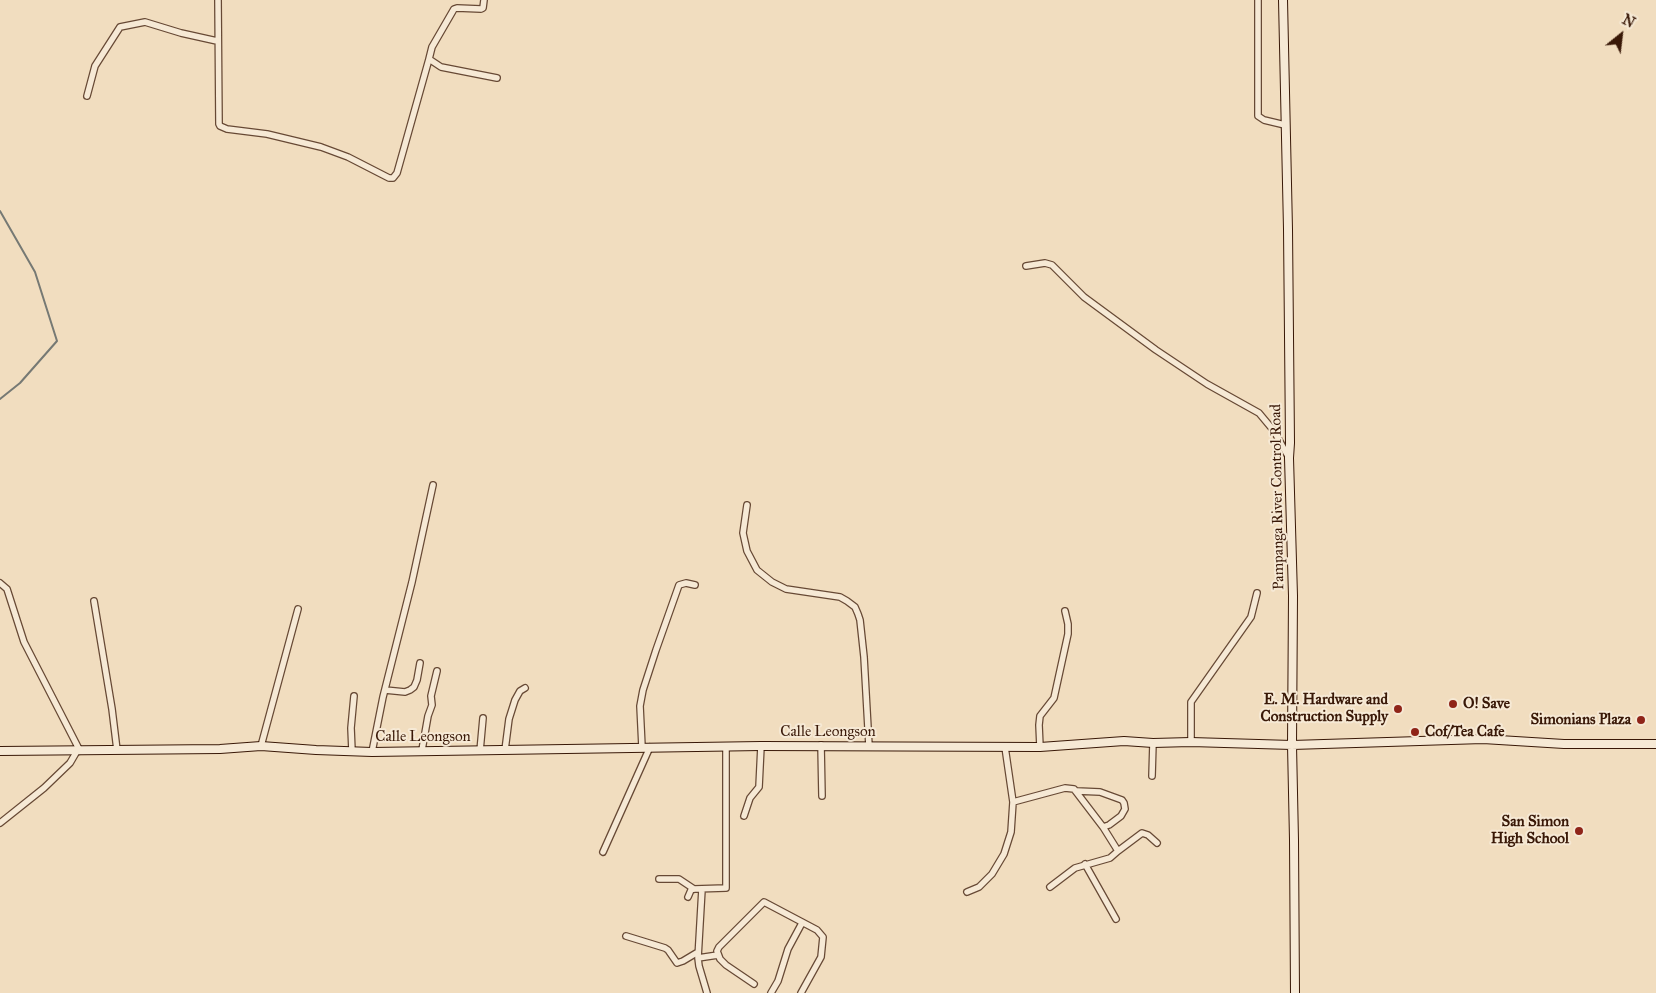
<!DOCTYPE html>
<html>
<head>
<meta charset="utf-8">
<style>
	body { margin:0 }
	#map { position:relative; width:1656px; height:993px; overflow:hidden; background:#f1ddbf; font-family:"IM FELL Great Primer",serif }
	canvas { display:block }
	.north { position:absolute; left:1596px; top:10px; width:50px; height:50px; -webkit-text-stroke:4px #f6e9d5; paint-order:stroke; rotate:29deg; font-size:14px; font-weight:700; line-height:20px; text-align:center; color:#391807 }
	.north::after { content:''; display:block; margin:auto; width:18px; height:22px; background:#391807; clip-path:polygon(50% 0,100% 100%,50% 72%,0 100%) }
</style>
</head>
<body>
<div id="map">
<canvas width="1656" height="993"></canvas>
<div class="north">N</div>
</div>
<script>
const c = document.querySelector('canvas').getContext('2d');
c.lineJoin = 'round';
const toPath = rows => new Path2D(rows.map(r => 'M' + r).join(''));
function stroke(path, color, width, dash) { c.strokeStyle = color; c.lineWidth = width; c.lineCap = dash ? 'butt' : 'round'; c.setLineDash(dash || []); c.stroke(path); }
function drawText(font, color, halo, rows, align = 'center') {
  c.font = font + ' "IM FELL Great Primer",serif'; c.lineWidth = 4; c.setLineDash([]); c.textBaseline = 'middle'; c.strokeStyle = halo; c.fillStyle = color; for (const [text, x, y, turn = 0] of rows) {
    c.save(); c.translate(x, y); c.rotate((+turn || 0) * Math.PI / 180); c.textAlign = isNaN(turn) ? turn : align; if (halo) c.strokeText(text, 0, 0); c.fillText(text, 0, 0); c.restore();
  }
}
const stream = toPath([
	[0,211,35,272,57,341,20,383,0,399]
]);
const street = toPath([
	[218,0,219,124,220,126,227,129,267,134,321,147,348,157,389,178,393,178,397,173,429,59,441,67,497,78],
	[1258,0,1258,116,1264,120,1285,125],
	[429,59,432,47,454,9,457,8,481,9,483,8,484,0],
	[87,96,95,66,120,27,145,22,181,33,217,41],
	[1026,266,1045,263,1052,265,1084,297,1156,350,1207,384,1259,413,1274,431,1289,458],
	[747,505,743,533,747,551,757,570,772,582,786,589,840,597,847,601,855,607,858,614,860,620,864,657,869,746],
	[0,583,7,589,24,642,80,751],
	[94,601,112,709,117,750],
	[385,690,405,692,410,690,414,687,417,680,420,663],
	[1191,742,1191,702,1251,617,1257,593],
	[821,745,822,796],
	[261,746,298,609],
	[642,747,640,706,643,690,656,650,679,585,686,583,695,585],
	[1040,747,1039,725,1040,716,1054,698,1068,634,1068,624,1065,611],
	[422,750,428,716,432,705,431,696,437,671],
	[505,750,509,719,515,700,520,691,525,688],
	[352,751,351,728,354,696],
	[480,751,483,718],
	[372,752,383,697,412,582,433,485],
	[1152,776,1153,743],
	[1077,791,1100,792,1122,800,1124,803,1125,809,1121,816,1109,825,1103,827],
	[1013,802,1065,788,1074,789,1103,827,1118,851,1110,858,1075,868,1050,887],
	[744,816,750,798,759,787,761,746],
	[0,823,44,788,70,763,77,751],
	[1118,851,1142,833,1148,835,1157,843],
	[603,852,650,747],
	[1085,864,1116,919],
	[659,879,679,879,694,889],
	[702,889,698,958,699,966,707,993],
	[967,892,979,887,992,874,1004,854,1011,832,1013,802,1005,747],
	[688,897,691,890,694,889,726,888,726,746],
	[626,936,665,948,668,950,677,963,683,961,698,952],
	[698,958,718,955],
	[754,984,726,965,720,959,717,951,719,947,764,902,817,930,823,937,821,957,801,993],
	[771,993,778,981,788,949,802,923]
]);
const secondary = toPath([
	[1283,0,1288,229,1290,443,1289,458,1293,596,1292,745,1294,840,1295,993],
	[0,751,220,749,261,746,316,750,372,752,761,746,1040,747,1124,741,1153,743,1191,742,1292,745,1483,739,1564,744,1656,744]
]);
const markers = [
	[1453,704,5,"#8f2418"],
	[1398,709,5,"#8f2418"],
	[1641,720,5,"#8f2418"],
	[1415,732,5,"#8f2418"],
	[1579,831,5,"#8f2418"]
];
const streetNames = [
	["Pampanga River Control Road",1278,497,-91],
	["Calle Leongson",828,732],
	["Calle Leongson",423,737]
];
const poiNames = [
	["E. M. Hardware and",1388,700],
	["Construction Supply",1388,717],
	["O! Save",1463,704,"left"],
	["Simonians Plaza",1631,720],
	["Cof/Tea Cafe",1425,732,"left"],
	["San Simon",1569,822],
	["High School",1569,839]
];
stroke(stream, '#767974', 2);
stroke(street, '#674935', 8);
stroke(secondary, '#391807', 10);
stroke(street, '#f6e9d5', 5.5);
stroke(secondary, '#f6e9d5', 8);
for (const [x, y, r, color] of markers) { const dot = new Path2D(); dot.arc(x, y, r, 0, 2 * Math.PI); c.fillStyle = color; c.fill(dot); stroke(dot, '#f6e9d5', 2); }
drawText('15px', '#391807', '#f6e9d5', streetNames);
drawText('bold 15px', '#391807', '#f6e9d5', poiNames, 'right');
</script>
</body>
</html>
